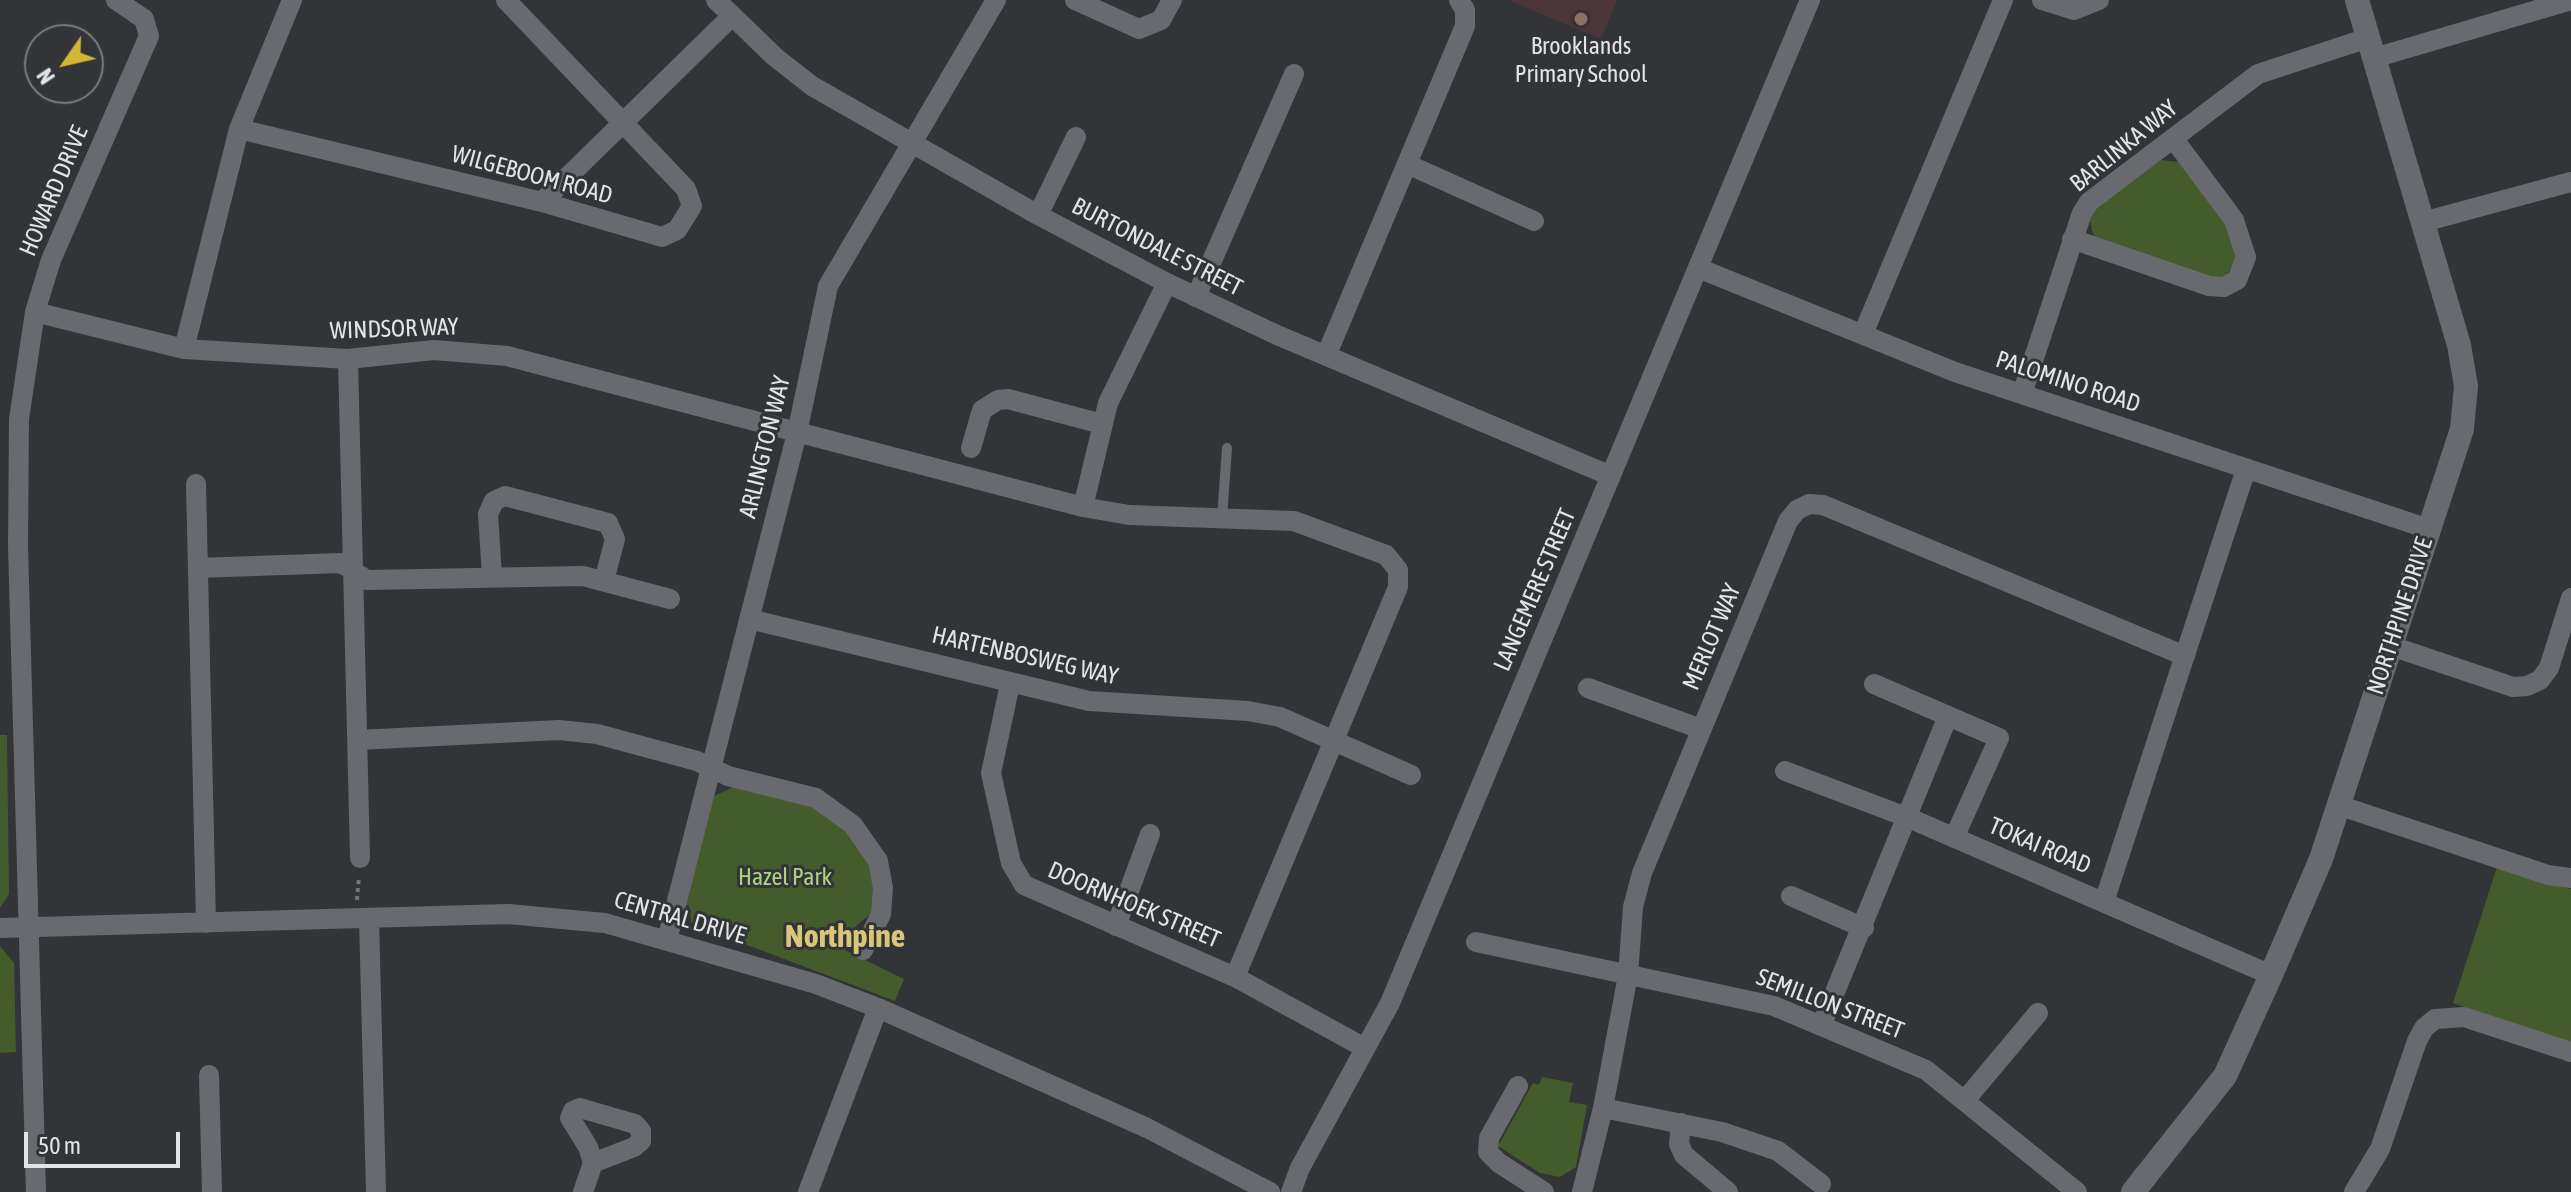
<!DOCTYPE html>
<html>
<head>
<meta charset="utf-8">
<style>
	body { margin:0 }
	#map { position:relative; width:2571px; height:1192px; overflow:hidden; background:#323438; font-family:"Asap Condensed",sans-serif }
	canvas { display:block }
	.north { position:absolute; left:24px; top:24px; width:80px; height:80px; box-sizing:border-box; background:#323438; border:2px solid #787a7e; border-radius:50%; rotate:236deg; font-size:22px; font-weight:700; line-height:32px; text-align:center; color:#e2e4e6 }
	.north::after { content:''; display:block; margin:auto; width:28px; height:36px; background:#d2b635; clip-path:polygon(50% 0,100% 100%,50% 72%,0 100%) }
	.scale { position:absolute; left:24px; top:1132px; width:156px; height:36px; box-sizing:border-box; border:4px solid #e2e4e6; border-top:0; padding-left:10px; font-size:24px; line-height:28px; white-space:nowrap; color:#e2e4e6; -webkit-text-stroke:6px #323438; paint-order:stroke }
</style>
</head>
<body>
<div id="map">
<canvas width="2571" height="1192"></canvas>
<div class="north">N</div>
<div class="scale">50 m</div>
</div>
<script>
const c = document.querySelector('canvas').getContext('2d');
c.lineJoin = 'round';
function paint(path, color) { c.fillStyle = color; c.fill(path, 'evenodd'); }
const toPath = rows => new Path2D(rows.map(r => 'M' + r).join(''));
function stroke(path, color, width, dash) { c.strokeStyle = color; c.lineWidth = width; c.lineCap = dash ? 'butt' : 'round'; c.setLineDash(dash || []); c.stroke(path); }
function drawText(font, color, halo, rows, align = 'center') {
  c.font = font + ' "Asap Condensed",sans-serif'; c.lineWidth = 6; c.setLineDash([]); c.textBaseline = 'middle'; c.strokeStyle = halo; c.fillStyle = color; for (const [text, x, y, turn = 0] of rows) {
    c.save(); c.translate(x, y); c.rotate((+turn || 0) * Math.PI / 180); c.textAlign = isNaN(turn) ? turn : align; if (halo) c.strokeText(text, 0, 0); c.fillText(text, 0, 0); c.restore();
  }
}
const education = toPath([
	[1508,0,1617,0,1601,39]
]);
const green = toPath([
	[2161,160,2179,162,2224,219,2237,256,2227,275,2215,279,2098,240,2093,234,2090,221,2094,210],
	[0,735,7,735,9,894,0,908],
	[735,786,812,805,840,823,868,861,876,889,872,913,855,927,845,950,904,979,895,1001,742,943,700,931,691,922,689,905,685,905,714,796],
	[2497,867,2571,889,2571,1043,2453,1003],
	[0,946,14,963,16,1052,0,1053],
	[1542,1077,1573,1083,1569,1102,1587,1105,1576,1167,1560,1177,1540,1173,1498,1146,1533,1083,1539,1085]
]);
const path = toPath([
	[357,900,359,876]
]);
const service = toPath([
	[1222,518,1227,448]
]);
const minor = toPath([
	[716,0,775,57,812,86,1038,215,1167,283,1277,335,1611,476],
	[1075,0,1139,29,1161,20,1172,0],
	[2042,0,2074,10,2099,0],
	[2374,58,2571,0],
	[239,129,542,202,662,237,677,230,692,206,686,189,506,0],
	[1407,164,1534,221],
	[542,202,732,16],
	[1038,215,1076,137],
	[2423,222,2571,182],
	[2072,239,2209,286,2224,287,2237,280,2246,257,2234,220,2173,138],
	[1698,268,1955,372,2429,529],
	[1196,297,1294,74],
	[35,312,184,349,348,359,434,350,507,356,1083,507,1129,515,1294,521,1386,555,1398,570,1398,587,1235,977],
	[1863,334,2003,0],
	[184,349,239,129,292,0],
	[1326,356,1465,26,1465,10,1459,0],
	[348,359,360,858],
	[2022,394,2082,213,2089,202,2258,74,2368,38],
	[971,448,982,410,998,400,1008,399,1102,424],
	[196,484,206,923],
	[1083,507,1108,403,1167,283],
	[198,568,341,563,367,580,583,576,670,599],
	[492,576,488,514,494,501,505,496,608,523,615,539,604,581],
	[749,619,1089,701,1248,711,1280,717,1411,775],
	[2391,646,2513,687,2527,686,2540,680,2549,668,2571,598],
	[1010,684,991,773,1011,863,1024,885,1235,977,1365,1048],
	[1874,684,1999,738,1954,838],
	[1588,688,1701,729],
	[358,740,559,730,597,734,697,761,728,776,816,798,853,825,878,861,883,888,881,914,863,950],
	[1785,771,1909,818,2271,975],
	[2338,805,2548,875,2571,878],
	[1791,896,1864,928],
	[2104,902,2246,469],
	[369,918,376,1192],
	[1116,926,1150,834],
	[0,928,508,914,605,923,816,984,878,1008,1147,1128,1270,1192],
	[667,940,797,433,828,286,996,0],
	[1476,942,1774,1006,1926,1070,2077,1192],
	[1821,1026,1948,716],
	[209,1075,212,1192],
	[1518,1086,1489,1138,1488,1152,1499,1163,1544,1192],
	[1966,1099,2038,1013],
	[1603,1108,1722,1132,1778,1151,1821,1184],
	[1681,1123,1679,1144,1684,1155,1728,1192],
	[36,1192,18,546,19,419,35,312,51,260,149,36,144,19,116,0],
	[583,1192,593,1163,588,1147,570,1118,573,1111,580,1108,635,1124,641,1131,641,1141,634,1147,593,1163],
	[808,1192,878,1008],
	[1291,1192,1300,1168,1390,1003,1810,0],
	[1582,1192,1603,1108,1628,975,1633,907,1642,873,1788,521,1797,510,1809,504,1823,505,2185,656],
	[2354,1192,2380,1149,2417,1041,2424,1028,2435,1019,2464,1017,2571,1052]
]);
const tertiary = toPath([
	[2133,1192,2225,1076,2271,975,2321,859,2462,429,2466,386,2459,345,2357,0]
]);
const markers = [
	[1581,19,8,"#8d6e63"]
];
const poiNames = [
	["Brooklands",1581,46],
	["Primary School",1581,74]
];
const streetNames = [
	["BARLINKA WAY",2124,146,-39],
	["WILGEBOOM ROAD",532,175,15],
	["HOWARD DRIVE",54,191,-67],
	["BURTONDALE STREET",1157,247,27],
	["WINDSOR WAY",394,329,-2],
	["PALOMINO ROAD",2068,382,18],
	["ARLINGTON WAY",765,447,-76],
	["LANGEMERE STREET",1535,590,-67],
	["NORTHPINE DRIVE",2400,616,-72],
	["MERLOT WAY",1712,637,-67],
	["HARTENBOSWEG WAY",1025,656,13],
	["TOKAI ROAD",2040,846,23],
	["DOORNHOEK STREET",1134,905,23],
	["CENTRAL DRIVE",680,918,16],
	["SEMILLON STREET",1830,1004,21]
];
const parkNames = [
	["Hazel Park",785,877]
];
const districtNames = [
	["Northpine",845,937]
];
paint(education, '#4a3539');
paint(green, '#445b2b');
stroke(path, '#74767a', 4, [4, 4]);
stroke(service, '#686a6f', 10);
stroke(minor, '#686a6f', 20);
stroke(tertiary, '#686a6f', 24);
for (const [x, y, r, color] of markers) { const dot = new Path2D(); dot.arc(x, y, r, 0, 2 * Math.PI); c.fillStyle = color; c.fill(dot); stroke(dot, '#323438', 3); }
drawText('24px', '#e2e4e6', '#323438', poiNames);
drawText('24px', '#e2e4e6', '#323438', streetNames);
drawText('24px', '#abd384', '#323438', parkNames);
drawText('bold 32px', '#d9c679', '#323438', districtNames);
</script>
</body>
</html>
